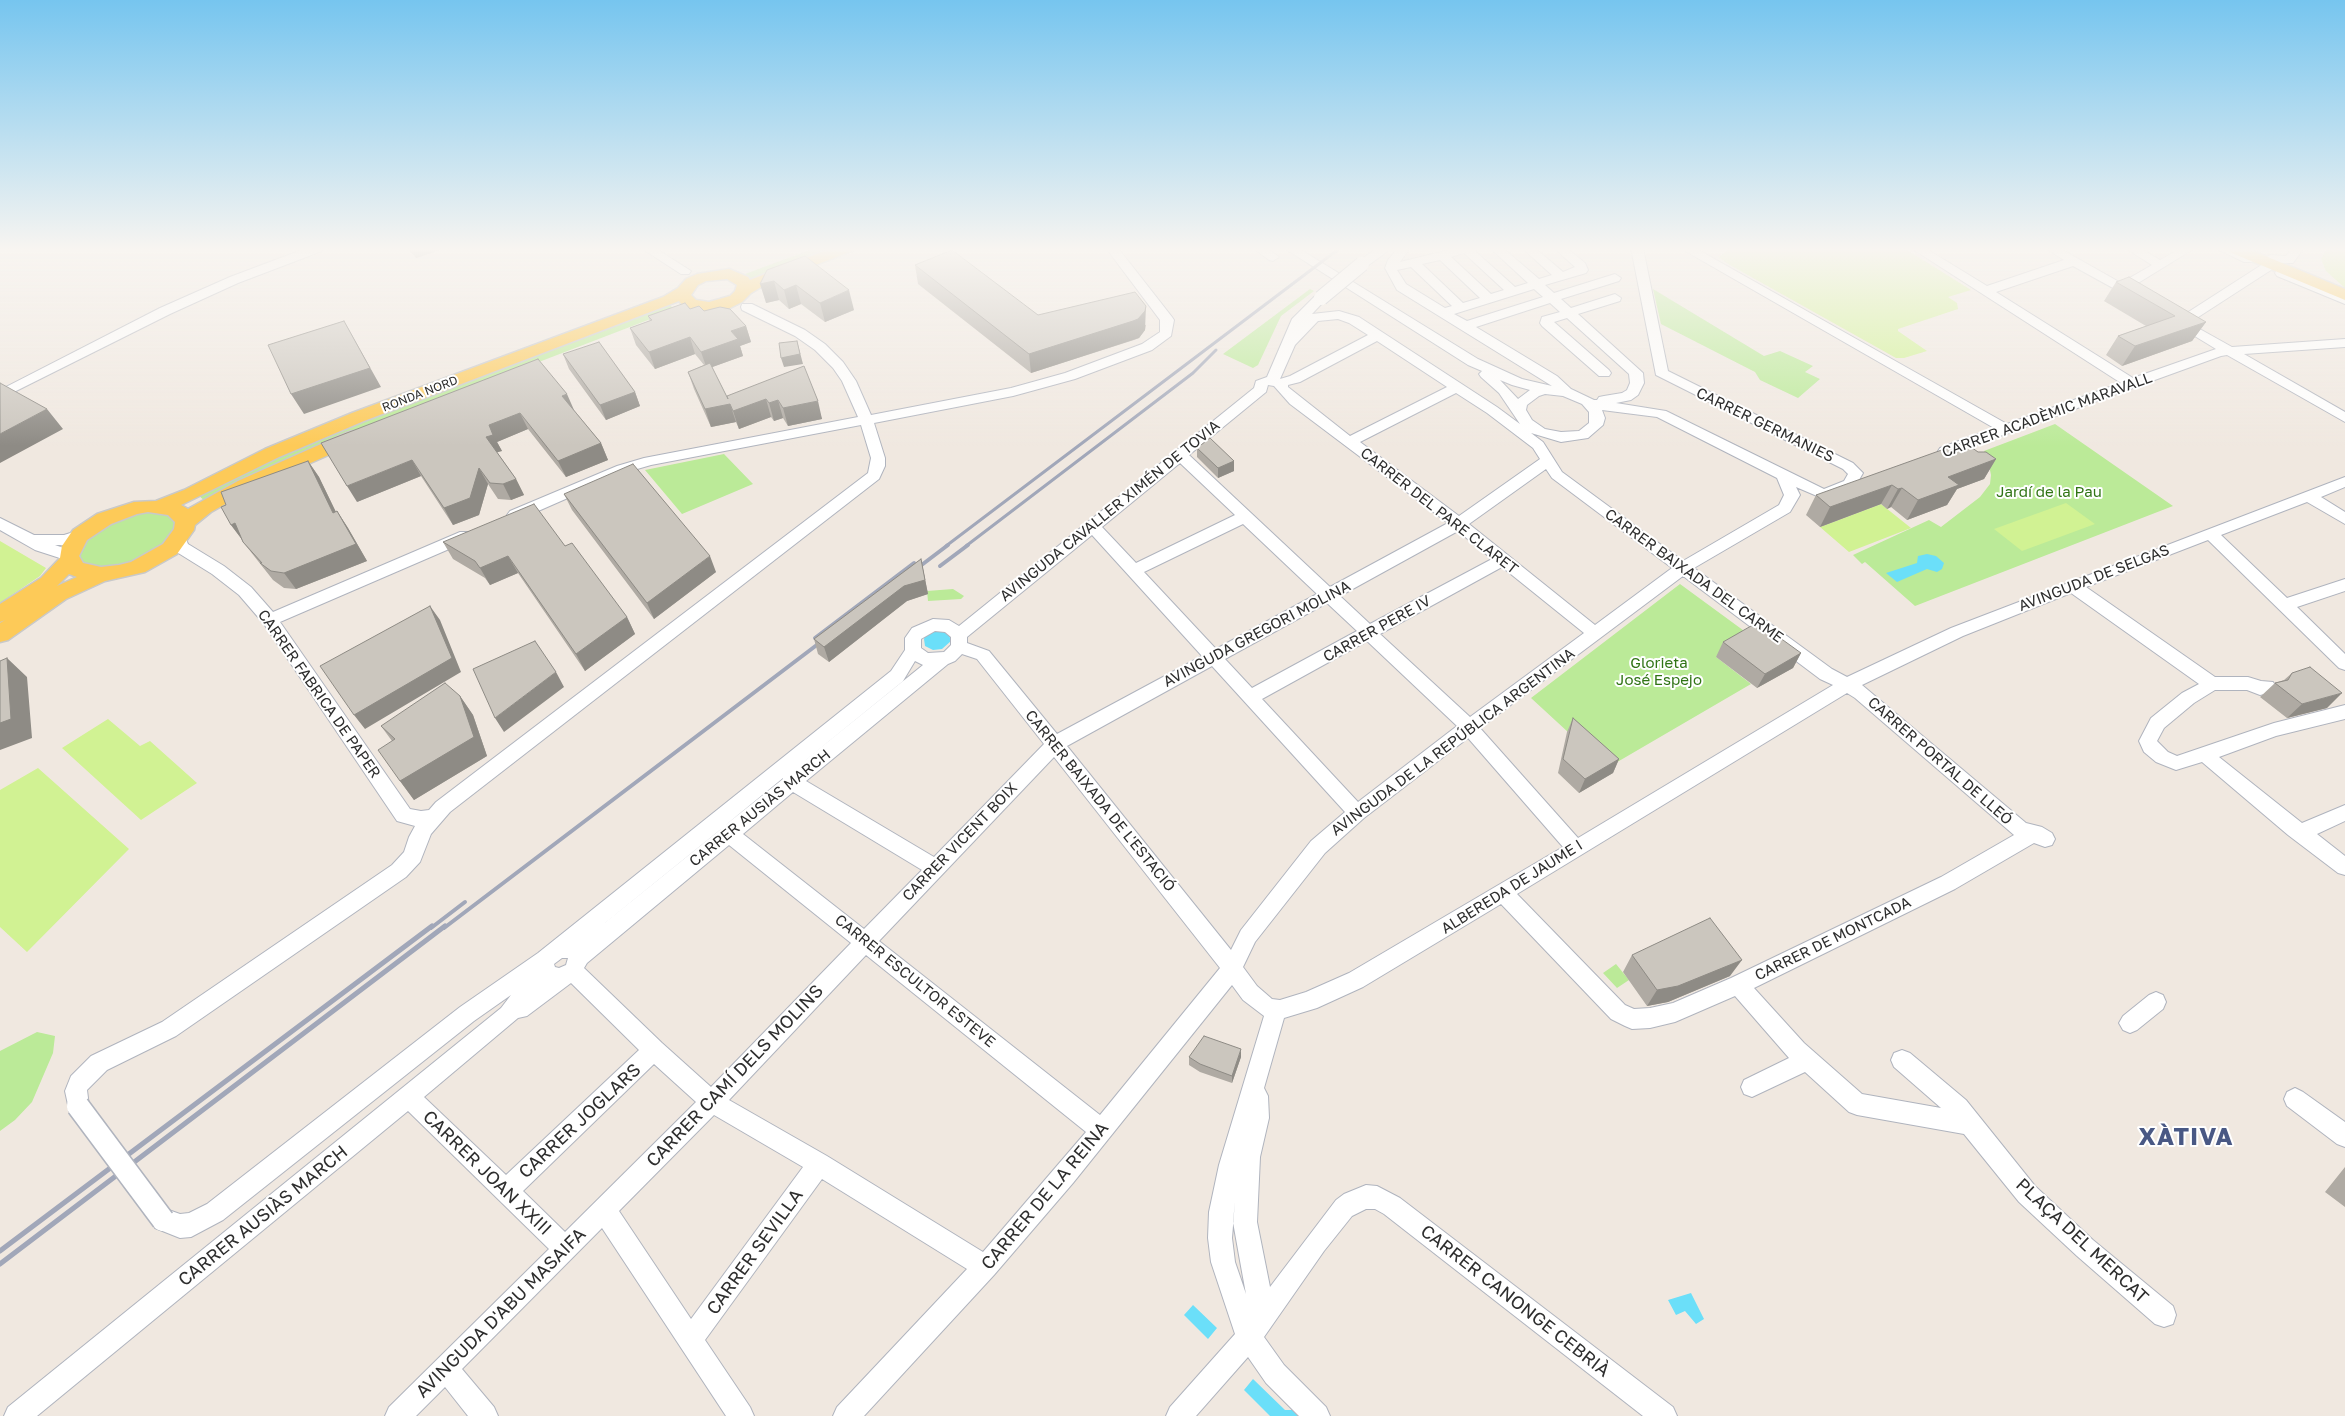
<!DOCTYPE html>
<html>
<head>
<meta charset="utf-8">
<style>
	body { margin:0 }
	canvas { display:block; background:#f0e8e0 }
</style>
</head>
<body>
<canvas width="2345" height="1416"></canvas>
<script>
const c = document.querySelector('canvas').getContext('2d');
c.lineJoin = 'round';
function paint(path, color) { c.fillStyle = color; c.fill(path, 'evenodd'); }
const toPath = rows => new Path2D(rows.map(r => 'M' + r).join(''));
function stroke(path, color, width, dash) { c.strokeStyle = color; c.lineWidth = width; c.lineCap = dash ? 'butt' : 'round'; c.setLineDash(dash || []); c.stroke(path); }
function drawText(font, color, halo, rows, align = 'center') {
  c.font = font + ' "Golos Text",sans-serif'; c.lineWidth = 4; c.setLineDash([]); c.textBaseline = 'middle'; c.strokeStyle = halo; c.fillStyle = color; for (const [text, x, y, turn = 0] of rows) {
    c.save(); c.translate(x, y); c.rotate((+turn || 0) * Math.PI / 180); c.textAlign = isNaN(turn) ? turn : align; if (halo) c.strokeText(text, 0, 0); c.fillText(text, 0, 0); c.restore();
  }
}
const green = toPath([
	[815,248,840,248,752,282,745,274],
	[1310,289,1314,291,1281,316,1258,365,1253,368,1223,354],
	[1653,289,1764,356,1780,351,1813,366,1805,372,1820,379,1798,398,1760,380,1755,372,1661,324],
	[668,302,674,310,331,442,206,502,198,495,339,428],
	[2055,424,2173,506,1915,606,1865,562,1862,564,1853,555,1929,520,1941,527,1980,497,1990,484,1991,475,1988,460,1984,451],
	[724,454,753,484,682,514,645,470],
	[145,511,168,514,174,521,175,529,162,548,133,563,102,568,90,566,82,561,79,553,82,544,101,526],
	[1680,584,1751,636,1716,657,1751,684,1607,768,1531,698],
	[953,589,964,596,961,599,928,601,927,591],
	[1616,964,1629,980,1617,988,1603,973],
	[37,1032,55,1036,53,1053,32,1102,15,1120,0,1131,0,1051]
]);
const pitch = toPath([
	[1731,248,1904,248,1971,290,1948,297,1957,303,1958,309,1898,329,1898,331,1927,351,1904,358,1896,358,1730,265,1718,257],
	[2330,248,2345,248,2345,288,2326,271,2321,259,2326,250],
	[2066,503,2095,524,2022,551,1994,529],
	[1881,504,1911,528,1849,552,1820,527],
	[0,541,46,568,40,576,0,603],
	[108,719,140,746,150,741,197,783,141,820,62,748],
	[38,768,129,849,27,952,0,927,0,790]
]);
const water = toPath([
	[1927,554,1936,556,1944,563,1942,569,1937,572,1927,569,1897,582,1886,573,1917,563,1918,556],
	[937,630,948,632,951,641,942,649,933,650,925,646,924,639,925,636],
	[1691,1293,1704,1319,1696,1324,1685,1311,1676,1315,1668,1300],
	[1193,1305,1217,1328,1208,1339,1184,1315],
	[1253,1379,1285,1410,1292,1410,1298,1416,1270,1416,1244,1390]
]);
const minor = toPath([
	[307,248,324,248,322,251,238,283,170,314,0,399,0,390,160,308,230,277,307,248],
	[641,248,655,248,691,271,689,274,681,274,641,248],
	[1106,248,1118,248,1172,317,1174,320,1171,336,1152,350,1075,379,1013,396,874,423,885,458,885,466,879,479,450,812,431,834,420,862,406,877,176,1036,107,1070,87,1090,89,1106,86,1114,78,1117,70,1114,65,1091,71,1076,91,1056,162,1022,392,865,404,852,409,837,415,826,397,821,264,624,239,595,212,574,175,551,171,539,174,535,184,535,188,544,224,566,251,587,273,612,460,532,470,532,473,536,470,540,280,622,410,809,421,811,429,810,436,802,868,473,871,458,861,425,651,465,627,472,520,519,510,519,507,515,510,511,617,466,644,458,858,417,842,381,833,368,815,350,795,336,742,310,741,307,742,304,752,304,805,330,825,344,843,362,856,381,871,415,1011,388,1065,373,1142,344,1160,332,1160,320,1106,248],
	[1253,248,1267,248,1279,257,1273,261,1269,260,1253,248],
	[1284,248,1298,248,1478,359,1522,379,1552,386,1397,290,1385,268,1388,260,1398,248,1410,248,1400,262,1457,248,1477,248,1475,251,1515,287,1528,283,1490,248,1503,248,1539,279,1552,275,1522,248,1535,248,1563,272,1575,267,1554,248,1567,248,1585,263,1588,270,1586,273,1545,285,1554,293,1615,274,1621,278,1619,281,1561,299,1571,308,1615,294,1621,298,1620,301,1578,314,1643,373,1644,383,1638,395,1631,400,1616,403,1666,411,1824,489,1844,481,1848,474,1843,469,1656,375,1631,248,1643,248,1668,371,1853,463,1863,473,1855,487,1824,499,1796,487,1800,495,1790,512,1694,568,1832,669,1847,677,1951,628,2345,477,2345,487,2321,497,2345,512,2345,524,2307,502,2221,535,2287,598,2345,579,2345,591,2297,607,2345,654,2345,670,2339,668,2208,540,2086,587,2215,677,2248,677,2261,681,2273,682,2276,687,2273,692,2260,695,2247,690,2215,690,2194,703,2164,728,2157,741,2168,752,2177,756,2274,723,2345,705,2345,719,2276,736,2219,757,2302,823,2345,805,2345,821,2317,834,2345,856,2345,875,2338,873,2288,835,2202,762,2176,770,2156,762,2144,752,2139,741,2151,718,2182,693,2199,684,2071,593,1963,636,1862,685,2026,823,2042,827,2052,833,2055,839,2052,845,2045,847,2034,843,1955,889,1754,988,1804,1043,1862,1094,1941,1108,1894,1067,1891,1060,1894,1053,1902,1050,1910,1053,1966,1100,2035,1186,2093,1240,2173,1306,2176,1315,2173,1324,2164,1327,2155,1324,2077,1256,2019,1202,1964,1134,1857,1115,1849,1112,1805,1072,1752,1097,1744,1094,1741,1087,1744,1080,1789,1058,1735,996,1675,1022,1650,1028,1632,1029,1625,1026,1611,1019,1501,904,1363,987,1317,1008,1284,1018,1264,1088,1268,1096,1269,1118,1260,1157,1257,1222,1270,1287,1336,1200,1344,1194,1366,1185,1377,1186,1400,1198,1673,1407,1677,1416,1643,1416,1384,1214,1375,1209,1366,1209,1352,1216,1324,1251,1264,1337,1284,1365,1326,1407,1330,1416,1299,1416,1266,1383,1248,1357,1196,1416,1166,1416,1170,1407,1235,1334,1211,1262,1208,1238,1209,1212,1219,1165,1264,1016,1243,1000,1232,985,1073,1183,994,1275,864,1416,833,1416,837,1407,967,1269,822,1179,705,1340,750,1407,754,1416,726,1416,602,1228,462,1369,494,1407,498,1416,468,1416,445,1387,416,1416,385,1416,389,1407,549,1249,408,1111,37,1416,4,1416,8,1407,501,1008,511,995,474,1021,223,1220,191,1237,180,1238,155,1228,151,1220,155,1212,163,1208,180,1214,189,1213,207,1204,460,1007,538,953,891,671,905,650,905,638,912,628,933,619,949,620,959,626,1254,388,1256,381,1267,377,1292,319,1316,295,1321,294,1327,298,1312,314,1339,311,1359,317,1497,407,1520,424,1499,393,1481,377,1479,374,1482,371,1468,365,1284,248],
	[1464,253,1504,290,1491,294,1451,257,1464,253],
	[1440,260,1480,298,1463,303,1422,264,1440,260],
	[1411,267,1452,306,1445,308,1406,284,1397,270,1411,267],
	[1534,289,1543,297,1467,321,1454,314,1534,289],
	[1550,303,1560,312,1542,317,1540,323,1542,326,1599,376,1609,376,1611,373,1609,370,1554,322,1567,318,1629,374,1630,383,1627,390,1622,393,1604,396,1599,397,1597,400,1594,400,1571,389,1557,376,1476,327,1550,303],
	[1338,319,1349,323,1368,335,1290,376,1280,379,1295,345,1318,321,1338,319],
	[1377,341,1447,387,1350,436,1288,387,1288,385,1300,382,1377,341],
	[1500,380,1512,385,1530,390,1518,399,1500,380],
	[1268,385,1274,386,1290,404,1448,523,1330,587,1189,455,1266,392,1268,385],
	[1456,393,1487,413,1533,448,1540,459,1459,516,1360,442,1456,393],
	[1545,394,1563,396,1582,404,1589,412,1589,423,1579,431,1561,432,1545,429,1532,420,1526,410,1527,405,1539,396,1545,394],
	[1602,410,1657,417,1777,478,1784,495,1779,505,1683,561,1562,472,1543,442,1531,433,1561,442,1588,438,1603,425,1605,418,1602,410],
	[1180,463,1235,515,1136,563,1102,527,1180,463],
	[1546,469,1552,478,1672,568,1595,625,1469,524,1546,469],
	[1243,524,1317,594,1216,649,1144,572,1243,524],
	[1458,531,1492,559,1370,624,1340,596,1458,531],
	[1092,535,1202,656,1057,734,989,651,967,643,967,637,1092,535],
	[1502,567,1584,633,1470,717,1380,634,1502,567],
	[1683,576,1820,679,1833,685,1578,838,1480,728,1683,576],
	[1327,603,1357,631,1252,688,1225,659,1327,603],
	[935,631,945,632,951,637,951,645,944,652,928,653,921,648,921,639,935,631],
	[1367,641,1457,726,1358,802,1262,699,1367,641],
	[962,654,977,659,1044,744,934,857,806,781,948,664,955,661,962,654],
	[915,661,923,665,787,775,903,681,915,661],
	[1212,666,1345,812,1311,841,1241,930,1231,950,1067,746,1212,666],
	[1847,693,1855,698,2014,835,1941,877,1731,978,1673,1003,1650,1008,1634,1009,1625,1005,1517,894,1847,693],
	[1468,738,1563,847,1349,973,1306,992,1280,1000,1272,999,1257,986,1243,967,1255,942,1325,853,1364,818,1468,738],
	[1054,757,1220,968,1100,1115,879,941,1054,757],
	[783,778,783,779,723,827,783,778],
	[793,792,922,870,864,929,743,834,793,792],
	[721,829,720,830,580,943,721,829],
	[729,845,851,943,711,1087,662,1043,584,968,587,963,729,845],
	[866,955,1086,1132,983,1252,827,1156,729,1100,866,955],
	[562,958,568,958,566,965,559,968,555,967,554,964,562,958],
	[571,983,639,1050,506,1175,424,1097,518,1018,527,1016,571,983],
	[654,1064,696,1102,565,1232,523,1191,654,1064],
	[714,1115,803,1167,691,1319,619,1211,714,1115],
	[1235,1201,1233,1222,1246,1294,1235,1262,1232,1238,1235,1201],
	[1378,248,1392,248,1366,267,1358,267,1356,264,1358,261,1378,248],
	[1680,248,1695,248,2007,424,2121,383,1911,248,1925,248,1987,286,2064,260,2045,248,2059,248,2121,283,2152,265,2125,248,2140,248,2160,260,2181,248,2195,248,2130,288,2139,295,2133,299,2073,266,1996,292,2133,378,2216,349,2170,321,2172,318,2179,318,2263,264,2271,264,2273,267,2271,270,2189,323,2232,347,2345,339,2345,347,2244,354,2345,412,2345,422,2227,355,2221,356,1945,456,1938,451,1940,448,1994,428,1680,248],
	[2215,248,2231,248,2254,259,2252,262,2244,262,2215,248],
	[2292,248,2304,248,2293,263,2270,263,2264,259,2270,255,2286,256,2292,248],
	[2281,269,2345,295,2345,304,2277,276,2275,273,2277,270,2281,269],
	[0,518,34,535,64,535,80,530,85,531,88,535,85,539,64,545,55,545,75,552,77,556,75,560,69,561,35,550,0,530,0,518],
	[2156,992,2163,995,2166,1002,2163,1009,2137,1030,2130,1033,2123,1030,2119,1023,2123,1016,2149,995,2156,992],
	[2295,1088,2303,1092,2345,1122,2345,1147,2337,1144,2287,1106,2284,1099,2287,1092,2295,1088]
]);
const major = toPath([
	[832,248,854,248,852,251,768,283,751,293,742,302,726,310,709,312,685,308,679,301,364,421,279,457,181,505,188,509,238,481,346,433,353,431,360,433,362,437,360,441,252,489,211,512,195,525,194,530,177,554,145,572,105,581,66,599,8,640,0,642,0,623,5,620,0,622,0,604,41,578,60,558,62,546,73,530,97,514,134,502,156,501,184,490,265,449,352,413,663,297,678,288,686,279,697,274,729,269,748,277,750,280,832,248],
	[727,279,737,285,735,291,730,296,709,302,696,300,691,295,698,285,706,281,727,279],
	[148,512,168,515,175,522,174,529,163,544,131,562,119,565,101,567,83,563,79,556,87,540,111,524,137,514,148,512],
	[69,574,77,577,57,586,69,574],
	[2225,248,2246,248,2345,289,2345,300,2227,251,2225,248]
]);
const railFar2 = toPath([
	[946,546,1340,248],
	[966,546,1193,373,1216,350]
]);
const railFar1 = toPath([
	[940,566,968,545],
	[911,573,948,545],
	[815,638,914,563],
	[431,928,465,902],
	[444,928,826,638]
]);
const rail = toPath([
	[0,1251,432,926],
	[0,1264,445,926]
]);
const minorBridgeFar1 = toPath([
	[1321,298,1362,264]
]);
const minorBridge = toPath([
	[78,1106,163,1220]
]);
const wall = toPath([
	[407,248,446,248,416,258],
	[915,265,1038,315,1146,325,1145,330,1139,338,1134,340,1031,373,918,284],
	[767,270,854,310,825,322,801,304,789,309,779,300,766,303],
	[2116,282,2206,322,2192,341,2122,366,2106,355,2118,336,2146,326,2104,301],
	[690,309,704,311,746,326,751,342,740,346,743,356,712,367,727,397,804,366,822,419,788,426,783,418,774,421,771,417,739,429,736,422,711,427,694,389,688,372,704,365,695,354,655,369,636,345,630,328,650,321,648,316],
	[563,354,635,392,640,406,606,420,569,369],
	[538,359,574,410,601,443,608,460,566,477,528,429,497,442,502,451,497,452,516,479,524,495,511,500,498,499,488,484,479,515,453,525,421,476,357,502],
	[1197,448,1234,461,1234,471,1218,478,1197,457],
	[1978,452,1996,459,1984,479,1957,489,1947,505,1907,520,1891,507,1887,509,1881,504,1820,527,1806,515,1816,495],
	[308,461,319,477,336,512,337,511,348,528,367,561,296,589,284,588,273,580,243,542,241,538,231,525,226,505],
	[564,494,716,572,654,619,572,510],
	[443,542,565,546,627,617,635,634,585,671,518,573,490,585,485,578,453,559],
	[921,559,928,594,907,601,829,662,818,654,814,639],
	[1723,642,1801,653,1793,668,1757,688,1716,657],
	[2292,673,2327,708,2287,718,2260,697,2275,683,2284,680],
	[460,696,473,715,487,756,414,800,400,781,392,741,381,726],
	[1573,718,1619,759,1613,773,1579,793,1558,773,1567,732],
	[1632,955,1730,976,1668,1002,1647,1006,1623,972],
	[1189,1057,1241,1057,1232,1083,1200,1072,1189,1065],
	[2345,1167,2345,1207,2325,1192]
]);
const shadedWall = toPath([
	[411,248,446,248,416,258],
	[774,281,779,300,766,303,760,284],
	[796,285,801,304,789,309,784,290],
	[849,290,854,310,825,322,820,303],
	[1146,306,1145,330,1139,338,1031,373,1029,354],
	[344,321,381,387,304,414,291,394],
	[2206,322,2192,341,2122,366,2135,346],
	[746,326,751,342,740,346,743,356,707,369,701,352,731,331],
	[690,337,695,354,655,369,649,352],
	[797,341,803,364,784,367,781,358],
	[635,392,640,406,606,420,600,405],
	[567,394,574,410,569,412,562,396],
	[766,399,771,417,739,429,733,411],
	[778,400,783,418,774,421,769,403],
	[818,401,822,419,788,426,783,408],
	[730,404,736,422,711,427,705,409],
	[47,409,63,429,0,463,0,434],
	[520,413,528,429,497,442,502,451,494,453,486,437,489,425],
	[601,443,608,460,566,477,558,461],
	[1996,459,1984,479,1957,489,1947,505,1907,520,1918,500,1948,477],
	[412,460,421,476,357,502,347,486],
	[308,461,319,477,344,529,333,513],
	[1234,461,1234,471,1218,478,1218,468],
	[479,468,488,484,479,515,453,525,444,508],
	[516,479,524,495,511,500,503,484],
	[1892,485,1881,504,1820,527,1830,507],
	[1902,488,1891,507,1887,509,1898,489],
	[337,511,348,528,367,561,296,589,284,573],
	[235,523,243,541,231,525],
	[508,556,518,573,490,585,480,568],
	[710,556,716,572,654,619,647,603],
	[921,559,928,594,907,601,829,662,824,647],
	[430,606,440,620,461,672,365,729,354,715],
	[627,617,635,634,585,671,576,654],
	[1801,653,1793,668,1757,688,1765,674],
	[7,658,27,677,32,738,0,750,0,723],
	[556,672,564,687,504,732,495,718],
	[2342,693,2327,708,2287,718,2302,704],
	[460,696,473,715,487,756,414,800,400,781],
	[1619,759,1613,773,1579,793,1585,779],
	[1742,960,1730,976,1668,1002,1647,1006,1657,990],
	[1241,1049,1241,1057,1232,1083,1232,1076]
]);
const building = toPath([
	[952,250,1038,315,1135,292,1146,306,1145,311,1138,319,1133,321,1029,354,915,265,952,250],
	[805,256,849,290,820,303,796,285,784,290,774,281,760,284,767,270,805,256],
	[2129,277,2206,322,2135,346,2118,336,2175,316,2116,282,2129,277],
	[685,303,690,309,699,306,704,311,720,307,730,309,746,326,731,331,738,339,701,352,690,337,649,352,630,328,652,320,648,316,685,303],
	[344,321,370,368,291,394,268,345,344,321],
	[797,341,800,354,781,358,779,343,797,341],
	[599,342,635,392,600,405,563,354,599,342],
	[538,359,567,394,562,396,601,443,558,461,520,413,489,425,493,435,486,437,516,479,503,484,490,483,479,468,470,498,444,508,412,460,347,486,321,443,538,359],
	[710,363,728,399,727,396,804,366,818,401,783,408,778,400,769,403,766,399,733,411,730,404,705,409,688,372,710,363],
	[0,383,47,409,0,434,0,383],
	[1210,438,1234,461,1218,468,1197,448,1210,438],
	[1964,442,1978,452,1986,452,1996,459,1948,477,1959,485,1918,500,1902,488,1898,489,1892,485,1830,507,1816,495,1964,442],
	[308,461,333,513,337,511,356,544,284,573,271,571,260,563,262,563,243,542,235,523,231,525,221,507,226,505,221,492,308,461],
	[633,464,710,556,647,603,564,494,633,464],
	[534,504,565,546,572,543,627,617,576,654,508,556,480,568,475,561,443,542,534,504],
	[921,559,925,580,904,586,824,647,814,639,921,559],
	[430,606,452,658,354,715,320,666,430,606],
	[1758,622,1801,653,1765,674,1723,642,1758,622],
	[535,641,556,672,495,718,473,669,535,641],
	[7,658,11,719,0,723,0,661,7,658],
	[2310,667,2342,693,2302,704,2275,683,2288,680,2292,673,2310,667],
	[445,683,460,696,474,737,400,781,378,750,395,739,381,726,445,683],
	[1573,718,1619,759,1585,779,1563,759,1573,718],
	[1710,918,1742,960,1678,986,1657,990,1632,955,1710,918],
	[1204,1036,1241,1049,1232,1076,1200,1064,1189,1057,1204,1036]
]);
const farStreetnames = [
	["RONDA NORD",420,394,-21]
];
const streetNames = [
	["CARRER ACADÈMIC MARAVALL",2047,415,-20],
	["CARRER GERMANIES",1765,425,26],
	["AVINGUDA CAVALLER XIMÉN DE TOVIA",1110,511,-39],
	["CARRER DEL PARE CLARET",1439,511,38],
	["CARRER BAIXADA DEL CARME",1694,576,36],
	["AVINGUDA DE SELGAS",2094,578,-21],
	["CARRER PERE IV",1377,629,-29],
	["AVINGUDA GREGORI MOLINA",1257,634,-28],
	["CARRER FABRICA DE PAPER",319,694,55],
	["AVINGUDA DE LA REPÚBLICA ARGENTINA",1453,742,-37],
	["CARRER PORTAL DE LLEÓ",1940,761,41],
	["CARRER BAIXADA DE L'ESTACIÓ",1100,801,51],
	["CARRER AUSIÀS MARCH",760,808,-39],
	["CARRER VICENT BOIX",960,842,-46],
	["ALBEREDA DE JAUME I",1512,887,-32],
	["CARRER DE MONTCADA",1833,939,-26],
	["CARRER ESCULTOR ESTEVE",915,981,39]
];
const parkNames = [
	["Jardí de la Pau",2049,492],
	["Glorieta",1659,663],
	["José Espejo",1659,680]
];
const nearStreetnames = [
	["CARRER CAMÍ DELS MOLINS",735,1076,-46],
	["CARRER JOGLARS",580,1121,-43],
	["CARRER JOAN XXIII",487,1173,44],
	["CARRER DE LA REINA",1045,1196,-50],
	["CARRER AUSIÀS MARCH",263,1216,-39],
	["PLAÇA DEL MERCAT",2082,1241,43],
	["CARRER SEVILLA",755,1252,-54],
	["CARRER CANONGE CEBRIÀ",1515,1301,38],
	["AVINGUDA D'ABU MASAIFA",501,1313,-45]
];
const nearDistrictnames = [
	["XÀTIVA",2186,1137]
];
paint(green, '#bbea98');
paint(pitch, '#d1f293');
paint(water, '#6bdff9');
stroke(minor, '#b0b4be', 2);
stroke(major, '#c9c9c9', 3);
paint(minor, '#fff');
paint(major, '#fdca58');
stroke(railFar2, '#a1a7b9', 3);
stroke(railFar1, '#a1a7b9', 4);
stroke(rail, '#a1a7b9', 5);
stroke(minorBridgeFar1, '#b0b4be', 16, []);
stroke(minorBridge, '#b0b4be', 25, []);
stroke(minorBridgeFar1, '#fff', 14);
stroke(minorBridge, '#fff', 22);
paint(wall, '#afaaa3');
paint(shadedWall, '#8e8b85');
paint(building, '#cbc6be');
stroke(building, '#8e8b85', 1);
const sky = c.createLinearGradient(0, 0, 0, 446);
sky.addColorStop(0, '#76c5ef');
sky.addColorStop(0.56, '#f8f5f1');
sky.addColorStop(1, '#f8f5f100');
c.fillStyle = sky;
c.fillRect(0, 0, 2345, 446);
drawText('12px', '#2e2e2e', '#fff', farStreetnames);
drawText('15px', '#2e2e2e', '#fff', streetNames);
drawText('15px', '#307415', '#fff', parkNames);
drawText('18px', '#2e2e2e', '#fff', nearStreetnames);
c.letterSpacing = '1px';
drawText('bold 24px', '#495884', '#fff', nearDistrictnames);
c.letterSpacing = '0px';
</script>
</body>
</html>
